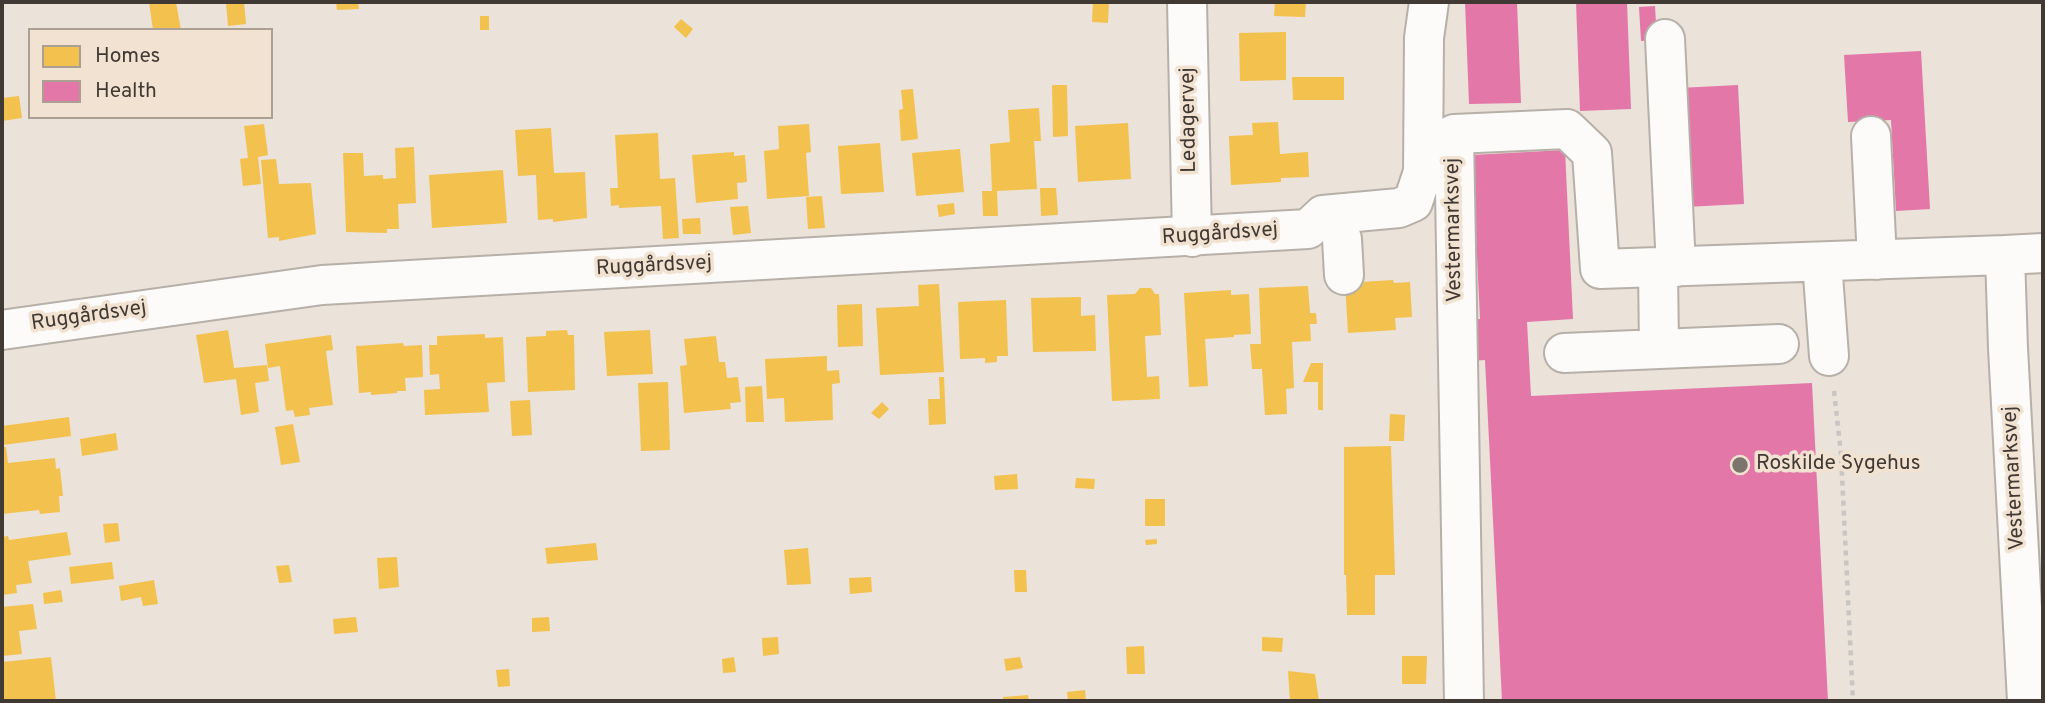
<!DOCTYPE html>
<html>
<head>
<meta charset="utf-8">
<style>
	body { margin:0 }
	#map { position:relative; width:2045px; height:703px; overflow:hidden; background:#ebe2d9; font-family:Overpass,sans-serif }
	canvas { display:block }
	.frame { position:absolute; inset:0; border:4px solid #413a34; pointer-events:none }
	.legend { position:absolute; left:28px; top:28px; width:245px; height:91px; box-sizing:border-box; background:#f2e2d2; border:2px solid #ab9f93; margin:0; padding:9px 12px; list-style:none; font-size:21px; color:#413a34 }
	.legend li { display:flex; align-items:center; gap:14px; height:35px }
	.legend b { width:35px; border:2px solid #ab9f93 }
</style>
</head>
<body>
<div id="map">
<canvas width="2045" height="703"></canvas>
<div class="frame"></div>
<ul class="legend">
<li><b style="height:19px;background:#f2c14e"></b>Homes</li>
<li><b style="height:19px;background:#e377a8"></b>Health</li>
</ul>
</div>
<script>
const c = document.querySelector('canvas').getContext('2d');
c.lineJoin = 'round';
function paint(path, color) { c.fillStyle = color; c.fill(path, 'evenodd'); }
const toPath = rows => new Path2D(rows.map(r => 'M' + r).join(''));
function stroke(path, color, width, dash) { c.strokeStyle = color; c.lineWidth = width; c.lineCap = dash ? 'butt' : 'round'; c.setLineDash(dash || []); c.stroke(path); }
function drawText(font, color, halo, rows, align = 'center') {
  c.font = font + ' Overpass,sans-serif'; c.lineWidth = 7; c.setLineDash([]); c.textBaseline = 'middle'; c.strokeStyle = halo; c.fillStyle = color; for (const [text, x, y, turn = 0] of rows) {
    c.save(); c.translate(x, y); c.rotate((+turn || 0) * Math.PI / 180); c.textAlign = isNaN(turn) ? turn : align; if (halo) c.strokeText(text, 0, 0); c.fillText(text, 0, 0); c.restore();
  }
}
const homes = toPath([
	[149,2,176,2,181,30,153,30],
	[244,2,246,24,228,26,226,3],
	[336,2,358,2,359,9,337,10],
	[1093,2,1109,2,1108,23,1092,22],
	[1275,2,1306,2,1305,17,1274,16],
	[480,16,489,16,489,30,480,30],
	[681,19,693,29,686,38,674,27],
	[1286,32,1286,80,1240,81,1239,33],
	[1292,77,1344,77,1344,100,1293,100],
	[1052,85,1067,85,1068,136,1053,137],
	[913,89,918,139,901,141,899,110,903,109,901,90],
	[19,96,22,118,2,121,2,98],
	[1039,108,1041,141,1034,141,1037,189,997,191,998,216,983,216,982,191,992,191,990,144,1010,142,1008,110],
	[1278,122,1280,154,1308,152,1309,177,1281,178,1281,182,1231,185,1229,136,1253,135,1252,123],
	[1128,123,1131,179,1078,182,1075,126],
	[264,124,268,155,258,157,261,184,243,186,240,159,248,158,244,126],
	[809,124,811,152,806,153,809,196,767,199,764,151,779,149,778,126],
	[551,128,554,173,585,172,587,218,553,222,553,219,538,220,536,175,518,176,515,130],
	[658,133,660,179,675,178,679,238,663,239,661,206,619,208,619,205,611,206,610,188,618,188,615,135],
	[880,143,884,192,841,194,838,146],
	[414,147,416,203,398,204,399,229,387,229,387,233,346,232,343,153,363,153,364,176,383,175,383,179,396,178,395,148],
	[960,149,964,192,916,196,912,153],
	[734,152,734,156,745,155,747,182,737,183,738,199,696,203,692,155],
	[276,159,279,184,311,183,316,234,279,241,279,237,268,238,261,160],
	[503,170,507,223,432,228,429,175],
	[1040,188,1056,188,1058,215,1041,216],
	[822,196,825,228,808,229,806,197],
	[954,203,955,214,939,217,937,205],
	[748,206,751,233,733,235,730,207],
	[700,218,701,234,683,234,682,219],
	[1393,280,1394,283,1410,282,1412,317,1395,318,1396,330,1348,333,1345,283],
	[939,284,944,372,880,375,876,308,919,306,918,285],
	[1308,286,1310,313,1316,313,1317,324,1310,324,1311,341,1292,342,1294,388,1286,389,1287,414,1265,415,1262,369,1252,369,1250,344,1261,344,1259,288],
	[1140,288,1151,288,1155,294,1159,294,1161,335,1145,336,1147,377,1159,376,1160,399,1112,401,1107,295,1135,294],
	[1231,290,1231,295,1249,294,1251,334,1234,335,1234,337,1205,339,1208,386,1189,387,1184,293],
	[1081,297,1081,316,1095,315,1096,351,1033,352,1031,298],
	[1006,300,1008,356,997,356,997,362,985,363,985,358,960,359,958,302],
	[862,304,863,346,838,347,837,305],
	[228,330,234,368,267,365,269,381,255,383,259,412,241,415,236,379,204,383,196,335],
	[567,330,568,335,574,335,575,390,528,392,526,337,546,336,546,331],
	[650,330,653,374,607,376,604,332],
	[485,334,485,338,503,337,505,382,487,383,489,412,425,415,424,390,440,389,439,374,430,375,429,345,437,345,437,336],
	[331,335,333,350,326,351,333,405,309,408,310,415,295,417,293,410,286,411,280,366,268,368,265,344],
	[716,336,719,362,725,362,727,378,738,377,741,402,730,403,731,409,684,413,680,366,687,365,684,339],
	[403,343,404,346,422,345,423,377,405,378,406,391,397,391,397,393,371,395,371,392,359,393,356,346],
	[827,356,827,371,839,370,840,383,832,384,833,420,785,422,784,398,767,399,765,359],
	[1311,363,1323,363,1323,410,1318,410,1318,382,1303,382],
	[939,377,944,377,946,424,929,425,928,399,940,399],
	[668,382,670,450,641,451,638,383],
	[762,386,764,422,746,422,745,387],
	[530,400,532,435,512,436,510,401],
	[882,402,889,409,879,419,871,413],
	[1390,414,1405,415,1404,441,1389,441],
	[69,417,71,436,3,445,2,426],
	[293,424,300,462,281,465,275,427],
	[116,433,118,450,82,456,80,439],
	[1391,446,1395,575,1375,575,1375,615,1347,615,1346,575,1344,575,1344,447],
	[2,447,6,447,8,463,55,458,56,469,60,468,63,496,59,496,60,512,40,514,39,510,2,514],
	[1017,474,1018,489,995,490,994,476],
	[1076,478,1095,479,1094,489,1075,488],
	[1145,499,1165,499,1165,526,1145,526],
	[118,523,120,541,105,543,103,524],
	[67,532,71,555,28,561,32,583,16,585,17,593,2,595,2,537,8,536,9,540],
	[1157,539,1157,544,1146,545,1145,540],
	[596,543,598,560,547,564,545,548],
	[808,548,811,584,787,585,784,550],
	[397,557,399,587,379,589,377,558],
	[112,562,114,579,71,584,69,567],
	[289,565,292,582,279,583,276,566],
	[1014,570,1026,570,1027,592,1015,592],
	[871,577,872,592,850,594,849,578],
	[154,580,158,604,143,606,141,597,121,601,119,586],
	[61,590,63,602,44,604,43,593],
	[33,604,37,629,19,631,22,654,2,656,2,607],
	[356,617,358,632,334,634,333,619],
	[549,617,550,631,532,632,532,618],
	[778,637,779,654,763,656,762,638],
	[1262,637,1283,638,1282,652,1262,651],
	[1144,646,1145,674,1127,674,1126,647],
	[1402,656,1427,656,1426,684,1402,684],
	[51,657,56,701,2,701,2,662],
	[734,657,736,672,723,673,722,659],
	[1020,657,1023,668,1006,671,1004,659],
	[509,669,510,686,498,687,496,670],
	[1288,671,1315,674,1319,701,1290,701],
	[1085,690,1086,701,1068,701,1067,692],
	[1028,695,1029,701,1003,701,1003,697]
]);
const health = toPath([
	[1465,2,1517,2,1521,103,1469,104],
	[1576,2,1627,2,1631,109,1580,111],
	[1655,6,1657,40,1641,41,1639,7],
	[1921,51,1930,209,1896,211,1891,120,1848,122,1844,55],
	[1738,85,1744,204,1685,207,1679,88],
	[1565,150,1573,319,1527,322,1531,396,1812,383,1828,701,1502,701,1485,360,1469,361,1467,320,1480,319,1472,155]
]);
const path = toPath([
	[1834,391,1841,454,1853,701]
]);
const minor = toPath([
	[1187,2,1192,237],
	[1665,39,1676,267],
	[1871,136,1877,260],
	[1342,239,1344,275],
	[1822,262,1829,356],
	[1658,267,1659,349],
	[2,330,322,285,1308,229,1323,215,1399,208,1413,202,1423,172,1424,38,1429,2],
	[1564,353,1779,344],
	[1464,701,1454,134,1567,129,1592,153,1600,269,2005,255],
	[2027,701,2008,348,2005,255,2043,253]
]);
const markers = [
	[1740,465,9,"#7c756e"]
];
const streetNames = [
	["Ledagervej",1190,120,-91],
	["Vestermarksvej",1455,230,-91],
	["Ruggårdsvej",1220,235,-4],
	["Ruggårdsvej",654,267,-3],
	["Ruggårdsvej",89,317,-8],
	["Vestermarksvej",2015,478,-93]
];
const poiNames = [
	["Roskilde Sygehus",1756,465]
];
paint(homes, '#f2c14e');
paint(health, '#e377a8');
stroke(minor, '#b7b0a9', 42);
stroke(path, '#c8c5c2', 4.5, [5, 5]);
stroke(minor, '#fcfbf9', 38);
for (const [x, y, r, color] of markers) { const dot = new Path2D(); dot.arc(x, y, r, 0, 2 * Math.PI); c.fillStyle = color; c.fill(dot); stroke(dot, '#f2e2d2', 2.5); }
drawText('21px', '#413a34', '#f2e2d2', streetNames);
drawText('21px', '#413a34', '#f2e2d2', poiNames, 'left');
</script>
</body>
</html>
